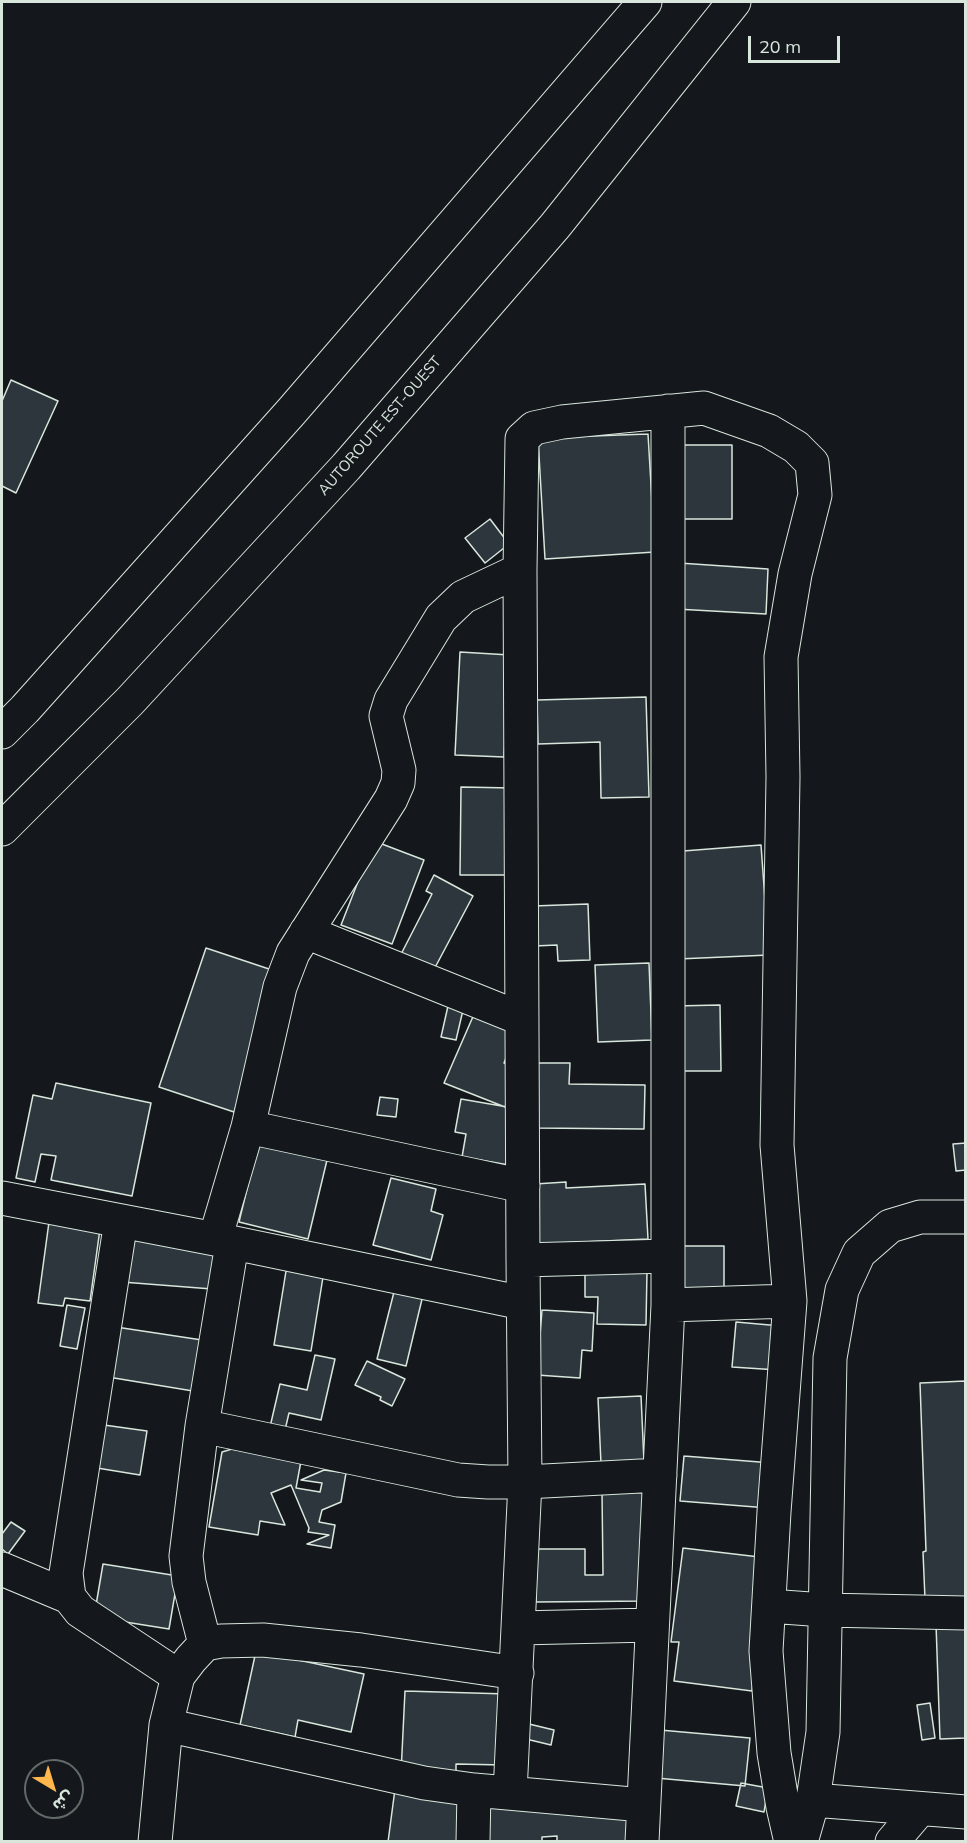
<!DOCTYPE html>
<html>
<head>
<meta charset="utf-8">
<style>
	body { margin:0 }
	#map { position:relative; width:967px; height:1843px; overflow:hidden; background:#14181c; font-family:Mulish,"Noto Sans Arabic",sans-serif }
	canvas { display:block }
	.frame { position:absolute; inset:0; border:3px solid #d8e6dc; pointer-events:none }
	.north { position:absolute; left:24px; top:1759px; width:60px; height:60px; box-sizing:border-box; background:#14181c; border:2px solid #626a69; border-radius:50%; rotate:142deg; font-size:16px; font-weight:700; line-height:24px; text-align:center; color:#d8e6dc }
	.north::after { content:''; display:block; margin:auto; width:21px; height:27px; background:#ffb74d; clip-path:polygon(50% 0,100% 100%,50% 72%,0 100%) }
	.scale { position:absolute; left:748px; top:36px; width:92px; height:27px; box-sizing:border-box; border:3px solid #d8e6dc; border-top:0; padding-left:8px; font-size:18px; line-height:21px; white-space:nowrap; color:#d8e6dc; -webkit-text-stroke:4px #14181c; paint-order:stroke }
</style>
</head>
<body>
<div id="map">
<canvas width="967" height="1843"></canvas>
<div class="frame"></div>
<div class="north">ش</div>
<div class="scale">20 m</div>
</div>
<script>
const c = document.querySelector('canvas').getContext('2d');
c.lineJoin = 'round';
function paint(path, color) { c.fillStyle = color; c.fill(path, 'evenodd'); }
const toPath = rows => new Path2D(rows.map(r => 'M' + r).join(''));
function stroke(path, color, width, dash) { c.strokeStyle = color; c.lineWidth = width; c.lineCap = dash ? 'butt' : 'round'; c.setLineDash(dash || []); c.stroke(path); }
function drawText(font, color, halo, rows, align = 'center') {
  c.font = font + ' Mulish,sans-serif'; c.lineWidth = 4.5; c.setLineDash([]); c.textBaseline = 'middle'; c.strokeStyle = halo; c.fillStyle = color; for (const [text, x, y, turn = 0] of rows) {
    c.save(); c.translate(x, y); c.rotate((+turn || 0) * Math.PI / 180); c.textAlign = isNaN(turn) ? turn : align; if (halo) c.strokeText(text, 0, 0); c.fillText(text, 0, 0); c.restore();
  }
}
const building = toPath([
	[11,380,58,401,16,493,2,486,2,401,11,380],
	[648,434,655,552,545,559,538,438,648,434],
	[679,445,732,445,732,519,679,519,679,445],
	[490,519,509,544,485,563,465,538,490,519],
	[679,563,768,569,766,614,676,609,679,563],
	[460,652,510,655,504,757,455,755,460,652],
	[646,697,649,797,601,798,600,742,538,744,537,700,646,697],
	[461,787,512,788,511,875,460,875,461,787],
	[374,841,424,860,392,944,341,925,374,841],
	[761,845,769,955,678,959,670,852,761,845],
	[434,875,473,896,430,977,398,960,432,894,426,891,434,875],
	[588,904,590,960,558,961,557,945,534,946,533,906,588,904],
	[206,948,272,970,267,1015,234,1112,159,1087,206,948],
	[649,963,652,1040,598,1042,595,965,649,963],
	[720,1005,721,1071,676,1071,674,1006,720,1005],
	[448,1006,463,1010,456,1040,441,1037,448,1006],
	[475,1012,517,1030,504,1063,521,1071,505,1107,444,1083,475,1012],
	[536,1063,570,1063,569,1084,645,1085,644,1129,535,1128,536,1063],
	[56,1083,151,1103,132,1196,51,1180,56,1156,41,1154,35,1182,16,1178,33,1095,52,1099,56,1083],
	[380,1097,398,1099,396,1117,377,1115,380,1097],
	[461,1099,519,1109,509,1165,462,1157,466,1134,455,1132,461,1099],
	[259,1139,328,1156,308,1239,239,1222,259,1139],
	[966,1143,966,1170,956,1171,953,1144,966,1143],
	[391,1178,436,1189,431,1211,443,1215,431,1260,373,1245,391,1178],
	[566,1182,566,1188,645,1184,648,1239,538,1244,535,1184,566,1182],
	[49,1222,100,1229,90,1301,65,1298,63,1306,38,1303,49,1222],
	[127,1231,216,1238,212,1289,122,1282,127,1231],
	[677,1246,724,1246,724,1291,677,1291,677,1246],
	[287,1265,324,1271,311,1351,274,1345,287,1265],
	[585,1270,647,1271,646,1325,597,1324,598,1297,585,1297,585,1270],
	[395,1288,423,1295,406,1366,377,1359,395,1288],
	[67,1305,85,1308,77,1349,60,1346,67,1305],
	[542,1310,594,1313,592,1351,582,1350,580,1378,537,1375,542,1310],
	[736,1322,781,1326,778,1370,732,1367,736,1322],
	[116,1327,202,1340,193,1391,108,1377,116,1327],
	[315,1355,335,1359,321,1420,289,1413,285,1430,270,1427,280,1384,307,1390,315,1355],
	[367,1361,405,1379,392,1406,380,1400,381,1397,355,1385,367,1361],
	[966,1381,966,1598,925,1599,923,1552,926,1551,920,1383,966,1381],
	[641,1396,644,1462,601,1464,598,1398,641,1396],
	[104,1425,147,1431,140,1475,97,1468,104,1425],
	[232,1449,301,1461,296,1488,320,1492,322,1483,301,1480,324,1470,346,1473,341,1502,322,1510,319,1522,335,1525,331,1548,307,1544,329,1535,308,1532,309,1528,291,1485,271,1493,285,1525,260,1521,258,1535,209,1527,222,1452,232,1449],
	[684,1456,772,1463,768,1508,680,1501,684,1456],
	[646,1491,647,1601,536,1602,536,1549,585,1549,585,1575,603,1575,602,1492,646,1491],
	[11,1522,25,1531,8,1554,2,1549,2,1534,11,1522],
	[683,1548,768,1558,752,1691,674,1681,679,1642,671,1642,683,1548],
	[103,1564,178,1576,169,1629,94,1617,103,1564],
	[966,1623,966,1738,940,1739,936,1624,966,1623],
	[256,1651,364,1674,351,1732,298,1720,295,1737,240,1725,256,1651],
	[405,1691,507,1694,504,1765,456,1764,456,1775,401,1773,405,1691],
	[930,1703,935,1738,922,1740,917,1705,930,1703],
	[529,1724,554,1730,551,1745,526,1739,529,1724],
	[660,1730,750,1738,745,1786,656,1778,660,1730],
	[741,1783,768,1788,764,1812,736,1806,741,1783],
	[395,1789,465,1799,459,1842,388,1842,395,1789],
	[629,1807,629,1842,557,1842,557,1836,542,1837,542,1842,481,1842,481,1808,629,1807]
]);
const minor = toPath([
	[306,932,522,1019],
	[248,1127,523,1186],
	[2,1198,215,1239,523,1303],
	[121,1221,66,1573,69,1597,80,1611,178,1676],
	[215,1239,248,1127,280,987,293,953,391,799,398,783,399,770,386,716,391,700,441,618,463,597,520,570],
	[523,1260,520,570,522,439,534,428,562,422,704,408,769,431,796,447,812,463,815,495,795,574,781,657,783,777,777,1145,790,1301,774,1512,766,1651,774,1753,783,1807,791,1842],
	[668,1305,668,411],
	[202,1426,458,1480,488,1482,525,1482,660,1475],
	[2,1569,69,1597],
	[769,1606,824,1610,966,1613],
	[518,1628,652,1625],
	[205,1644,189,1582,186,1556,202,1426,232,1244],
	[166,1725,424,1783,474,1790,643,1805],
	[510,1793,525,1482,523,1260,668,1256],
	[813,1800,966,1812],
	[155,1842,166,1725,178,1676,191,1659,205,1644,221,1641,263,1640,361,1650,517,1673],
	[473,1842,474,1790],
	[642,1842,668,1305,790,1301],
	[801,1842,813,1800,823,1732,830,1358,842,1290,859,1253,890,1226,920,1217,966,1217],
	[892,1842,919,1810]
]);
const highway = toPath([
	[2,732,25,709,291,412,645,2],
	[2,829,130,701,346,467,555,226,734,2]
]);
const streetNames = [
	["AUTOROUTE EST-OUEST",380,426,-49]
];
paint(building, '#2c363c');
stroke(building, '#d8e6dc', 1.5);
stroke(minor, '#d8e6dc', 35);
stroke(highway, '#d8e6dc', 35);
stroke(minor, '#14181c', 33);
stroke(highway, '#14181c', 33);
drawText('15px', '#d8e6dc', '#14181c', streetNames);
</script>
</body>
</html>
